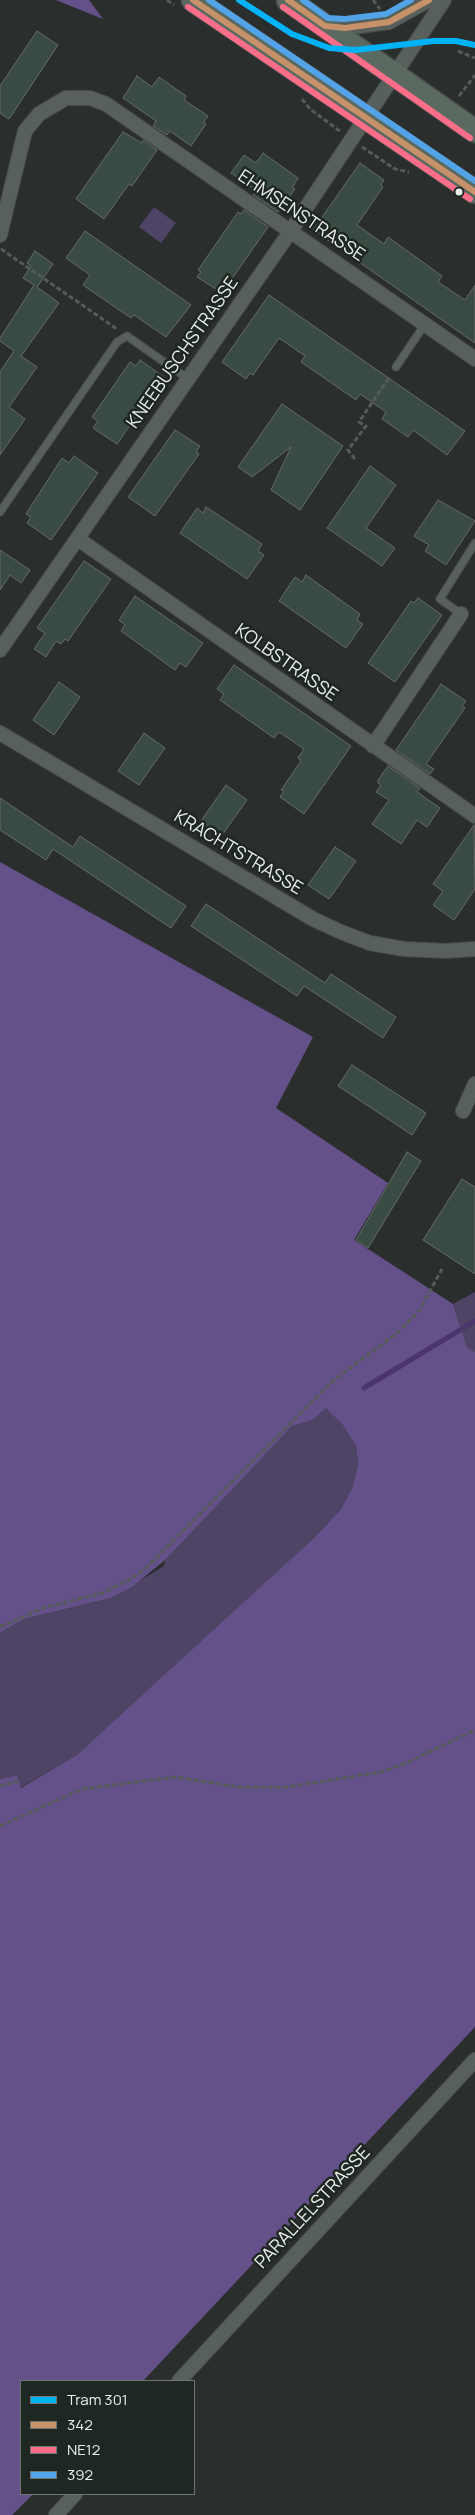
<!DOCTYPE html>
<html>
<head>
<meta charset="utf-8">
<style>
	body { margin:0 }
	#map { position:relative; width:475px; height:2515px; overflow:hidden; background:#2a2e2c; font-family:Manrope,sans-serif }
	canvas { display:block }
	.legend { position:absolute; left:20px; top:2380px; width:175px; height:115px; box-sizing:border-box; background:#1e2721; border:1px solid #707772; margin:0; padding:6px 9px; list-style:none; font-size:15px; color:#eaefec }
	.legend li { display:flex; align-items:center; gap:10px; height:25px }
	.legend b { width:25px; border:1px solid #707772 }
</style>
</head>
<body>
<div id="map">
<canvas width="475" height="2515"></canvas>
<ul class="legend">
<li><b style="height:6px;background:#00b2f6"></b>Tram 301</li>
<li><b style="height:6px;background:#c7916a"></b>342</li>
<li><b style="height:6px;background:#fb6d88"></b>NE12</li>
<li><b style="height:6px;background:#53a3e8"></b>392</li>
</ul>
</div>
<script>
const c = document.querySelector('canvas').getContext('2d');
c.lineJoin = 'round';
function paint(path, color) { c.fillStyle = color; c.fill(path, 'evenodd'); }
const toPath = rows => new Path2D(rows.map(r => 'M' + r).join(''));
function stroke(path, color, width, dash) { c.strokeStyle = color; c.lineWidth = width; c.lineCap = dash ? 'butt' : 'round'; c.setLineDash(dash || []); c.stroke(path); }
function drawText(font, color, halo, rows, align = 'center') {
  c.font = font + ' Manrope,sans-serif'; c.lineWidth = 5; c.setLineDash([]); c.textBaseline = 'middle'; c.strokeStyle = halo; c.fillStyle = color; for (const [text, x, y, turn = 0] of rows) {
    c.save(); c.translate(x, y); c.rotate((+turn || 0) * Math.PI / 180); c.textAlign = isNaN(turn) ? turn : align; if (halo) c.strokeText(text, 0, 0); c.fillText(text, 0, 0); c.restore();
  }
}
const green = toPath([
	[154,207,176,223,161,243,139,227],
	[475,1292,475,1352,467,1347,453,1304],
	[327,1407,342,1424,356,1446,358,1465,352,1488,341,1509,314,1538,211,1634,78,1754,20,1788,16,1775,0,1779,0,1633,24,1619,111,1598,164,1566,166,1554,292,1426,313,1420]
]);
const forest = toPath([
	[56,0,89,0,103,19],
	[0,862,313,1037,276,1108,388,1183,354,1240,453,1304,467,1347,475,1352,475,2027,143,2381,21,2381,21,2494,33,2494,12,2515,0,2515,0,1779,17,1775,21,1788,78,1754,314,1538,341,1509,352,1488,358,1465,356,1446,342,1424,326,1408,313,1420,292,1426,165,1560,132,1587,111,1598,24,1619,0,1633]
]);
const stream = toPath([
	[364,1388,475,1321]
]);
const building = toPath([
	[37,31,58,45,9,119,0,113,0,86,37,31],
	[137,76,152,87,159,77,186,96,184,100,208,116,204,122,206,124,191,146,170,131,167,135,153,126,156,121,123,98,137,76],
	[123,132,142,143,143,140,157,150,132,186,129,184,104,219,76,199,123,132],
	[263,153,298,178,292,188,295,189,278,212,253,195,257,191,231,173,244,155,256,163,263,153],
	[360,163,384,180,381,185,383,187,357,225,384,244,388,237,442,276,438,282,465,300,475,285,475,343,313,230,360,163],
	[244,210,268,227,222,293,197,277,201,272,198,270,238,212,241,214,244,210],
	[85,231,191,305,166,337,134,315,131,318,83,285,90,275,66,258,85,231],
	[35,251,53,264,37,287,59,303,21,356,37,367,9,407,25,419,0,455,0,372,14,351,0,341,0,338,34,285,23,278,31,266,27,263,35,251],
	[269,295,465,431,447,455,413,430,408,437,382,419,386,412,360,394,356,400,301,362,305,356,279,338,253,375,250,373,246,379,222,362,269,295],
	[140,360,164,377,117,444,93,428,98,421,92,417,130,362,136,366,140,360],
	[282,404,343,446,300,510,271,490,291,447,252,477,238,467,282,404],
	[175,430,200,446,196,452,199,454,155,516,128,497,175,430],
	[74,456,98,473,51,540,27,523,31,517,26,514,62,458,69,463,74,456],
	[370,466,396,485,366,528,395,548,382,566,327,528,370,466],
	[438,500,475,521,446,565,425,551,429,545,414,536,438,500],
	[206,507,262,544,258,551,264,555,247,579,180,533,197,508,203,513,206,507],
	[0,550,30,570,21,583,10,575,0,590,0,550],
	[84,561,111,579,68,641,65,639,61,644,56,641,46,657,34,649,45,633,37,628,84,561],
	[306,575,360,614,357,620,363,624,346,648,279,601,295,577,302,582,306,575],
	[135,596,203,643,186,667,180,663,175,670,121,631,125,625,119,620,135,596],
	[418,598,442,615,395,682,368,663,411,601,414,603,418,598],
	[234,665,351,746,304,814,280,797,284,791,281,790,301,761,298,758,304,749,279,732,274,738,220,700,224,694,217,689,234,665],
	[59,682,80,697,54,735,33,720,59,682],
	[441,684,466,701,462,706,465,708,426,764,434,769,430,774,396,750,441,684],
	[144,733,165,748,139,785,118,771,144,733],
	[388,766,420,788,417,792,440,808,427,827,417,820,401,844,372,824,389,800,376,792,381,785,378,783,378,780,388,766],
	[226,785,247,800,222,835,201,821,226,785],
	[0,798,73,847,80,836,186,906,171,928,53,849,46,860,0,830,0,798],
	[474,825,475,889,454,920,433,905,443,891,433,884,474,825],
	[335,847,356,861,329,899,308,885,335,847],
	[206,904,325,983,331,974,396,1017,383,1038,304,986,297,996,191,926,206,904],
	[352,1065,426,1113,412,1135,338,1086,352,1065],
	[407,1152,421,1161,368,1248,356,1240,407,1152],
	[462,1179,475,1187,475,1274,423,1240,462,1179]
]);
const path = toPath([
	[167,0,174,5],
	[373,0,380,9],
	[458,51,475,58],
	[459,96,475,75],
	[302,99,310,109,341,132],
	[362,147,395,169,409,172],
	[1,249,117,329],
	[355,459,348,450,366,426,359,422,390,376],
	[0,1627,43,1608,102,1593,127,1581,146,1568,335,1379,396,1334,419,1311,442,1269],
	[0,1786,18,1781],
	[0,1826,82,1789,175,1777,238,1787,287,1787,381,1772,406,1763,475,1730]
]);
const service = toPath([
	[396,367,425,324],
	[0,512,117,342,127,336,187,378],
	[461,614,440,599,475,543]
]);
const minor = toPath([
	[329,26,345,28,389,22,429,0],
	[0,235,25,131,39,114,66,98,90,98,106,104,475,359],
	[78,539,475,816],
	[0,650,290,232,444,0],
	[0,733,313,919,341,932,370,943,404,949,445,951,475,949],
	[373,746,461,614],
	[463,1111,475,1084],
	[179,2381,475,2060],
	[56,2515,75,2494]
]);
const primary = toPath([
	[193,0,475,192],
	[288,0,475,131]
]);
const bus1 = toPath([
	[193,0,475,192],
	[288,0,325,26,345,28,389,22,429,0]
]);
const bus2 = toPath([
	[188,7,470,199],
	[283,7,470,138]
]);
const bus3 = toPath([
	[209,0,475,181],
	[303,0,328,18,345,19,386,14,411,0]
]);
const tram1 = toPath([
	[239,0,292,34,329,48,355,50,434,41,456,41,475,45]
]);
const markers = [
	[459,192,4.5,"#eaefec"]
];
const streetNames = [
	["EHMSENSTRASSE",301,216,34],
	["KNEEBUSCHSTRASSE",183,353,-55],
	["KOLBSTRASSE",286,663,35],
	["KRACHTSTRASSE",238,853,31],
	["PARALLELSTRASSE",313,2208,-47]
];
paint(green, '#4e4465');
paint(forest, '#655189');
stroke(stream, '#4a356d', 5);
paint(building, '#394b42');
stroke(building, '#676a68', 1);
stroke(service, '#4a4c4b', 9);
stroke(minor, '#4a4c4b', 16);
stroke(primary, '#4a4c4b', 25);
stroke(path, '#555c58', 3, [5, 2.5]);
stroke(service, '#57605b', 7);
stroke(minor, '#57605b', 14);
stroke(primary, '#5b6a61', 22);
stroke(bus1, '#c7916a', 6);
stroke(bus2, '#fb6d88', 6);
stroke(bus3, '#53a3e8', 6);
stroke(tram1, '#00b2f6', 6);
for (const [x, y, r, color] of markers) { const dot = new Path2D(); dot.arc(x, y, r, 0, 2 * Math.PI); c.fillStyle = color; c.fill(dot); stroke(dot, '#1e2721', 2); }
drawText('18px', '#eaefec', '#1e2721', streetNames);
</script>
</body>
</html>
